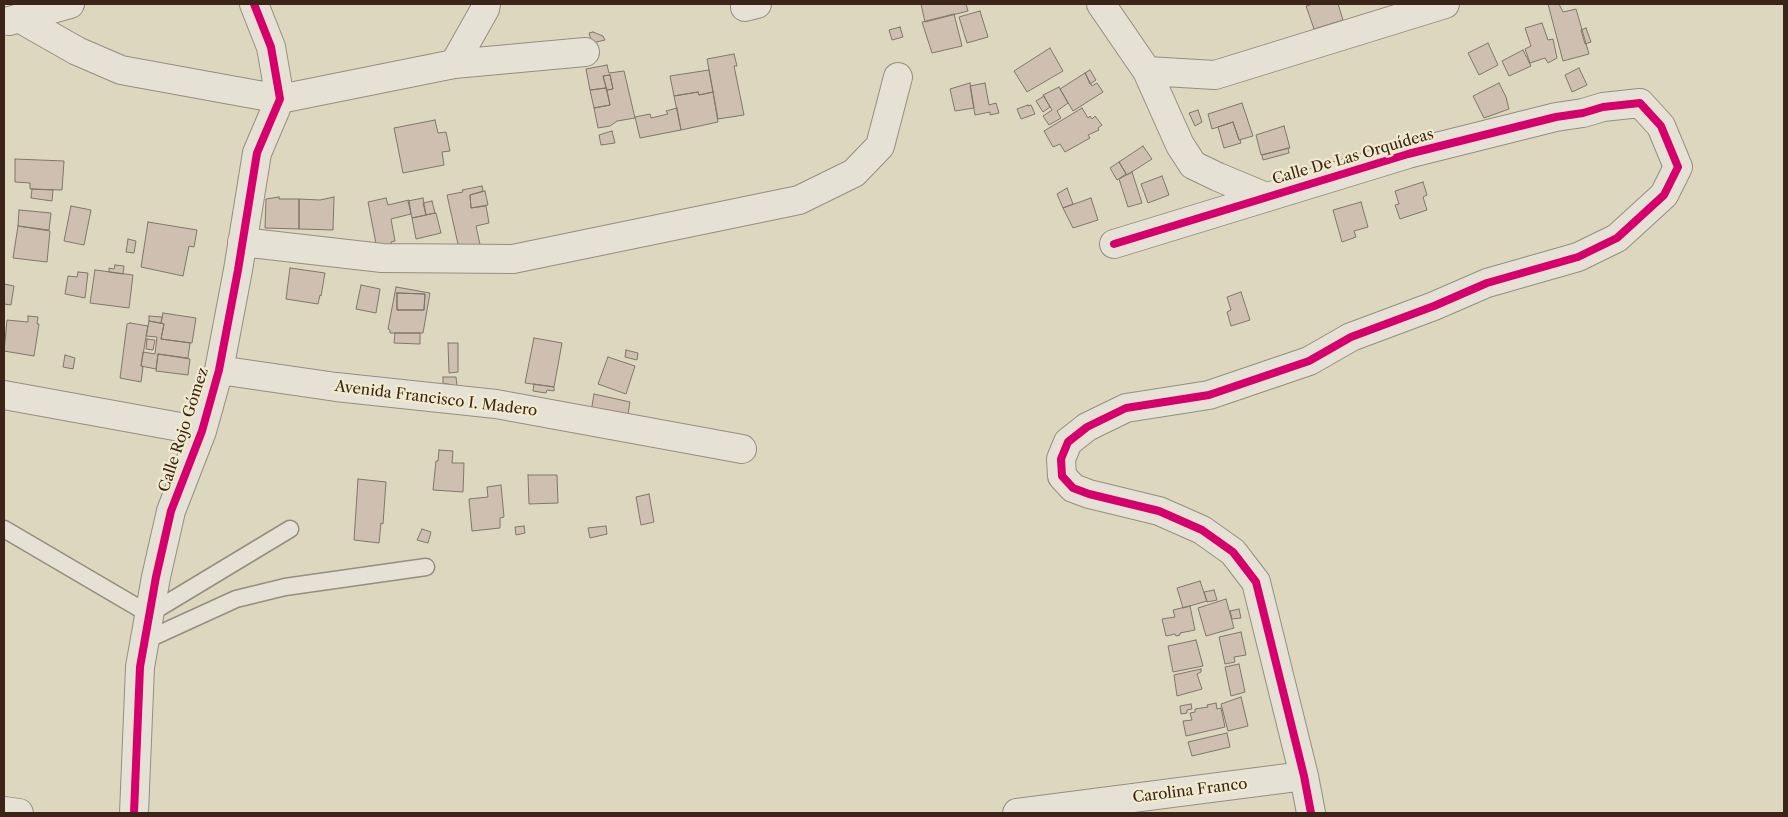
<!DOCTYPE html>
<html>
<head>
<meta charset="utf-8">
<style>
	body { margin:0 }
	#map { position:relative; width:1788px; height:817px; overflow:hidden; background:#ded7bf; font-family:"Libre Caslon Text",serif }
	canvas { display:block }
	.frame { position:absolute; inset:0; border:5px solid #3b2418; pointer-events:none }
</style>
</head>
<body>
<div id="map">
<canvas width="1788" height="817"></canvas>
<div class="frame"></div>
</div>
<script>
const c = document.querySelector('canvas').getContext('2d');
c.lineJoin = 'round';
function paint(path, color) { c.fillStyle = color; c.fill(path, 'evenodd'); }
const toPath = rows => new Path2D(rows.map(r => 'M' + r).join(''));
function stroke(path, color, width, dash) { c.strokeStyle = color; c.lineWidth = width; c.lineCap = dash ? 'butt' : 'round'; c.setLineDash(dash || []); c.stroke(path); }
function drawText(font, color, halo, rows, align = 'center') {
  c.font = font + ' "Libre Caslon Text",serif'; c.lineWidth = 4.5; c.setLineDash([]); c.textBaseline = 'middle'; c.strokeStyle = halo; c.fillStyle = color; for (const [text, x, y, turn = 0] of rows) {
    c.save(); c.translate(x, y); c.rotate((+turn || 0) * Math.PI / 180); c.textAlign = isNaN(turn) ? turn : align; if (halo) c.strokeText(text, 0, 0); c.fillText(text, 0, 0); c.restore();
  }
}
const building = toPath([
	[921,4,966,4,968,11,925,22,921,4],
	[1313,4,1338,4,1343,20,1314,29,1306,6,1313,4],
	[1548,4,1559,4,1563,12,1576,9,1589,54,1563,61,1548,4],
	[980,11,988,37,967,43,959,17,980,11],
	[954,14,962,46,932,53,922,22,954,14],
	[1542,23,1548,40,1553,39,1557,58,1548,63,1545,58,1530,63,1525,49,1531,46,1525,28,1542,23],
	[900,27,903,37,892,40,889,30,900,27],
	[1586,28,1591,42,1585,44,1581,30,1586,28],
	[593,32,603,36,605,40,592,43,589,33,593,32],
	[1488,43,1498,65,1479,75,1468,53,1488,43],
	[1050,48,1063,71,1027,92,1014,71,1050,48],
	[1523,50,1531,66,1509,76,1502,61,1523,50],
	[734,54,737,66,734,66,744,115,718,119,707,59,734,54],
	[607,65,609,73,624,71,635,118,617,121,610,126,598,128,594,108,610,105,607,90,613,89,610,75,603,76,606,88,590,90,586,69,607,65],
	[1579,68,1587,85,1572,92,1565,75,1579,68],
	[709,70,713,92,699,95,698,92,674,96,670,76,709,70],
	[1090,70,1096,80,1090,84,1085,73,1090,70],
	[1085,73,1092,86,1097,83,1103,92,1073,111,1060,89,1085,73],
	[610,75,613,89,607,90,603,76,610,75],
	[970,83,974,108,955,111,950,89,970,83],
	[985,83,989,105,996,103,999,113,990,115,990,112,975,115,970,86,985,83],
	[1499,83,1506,97,1509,109,1484,118,1473,96,1499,83],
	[1059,87,1068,103,1057,111,1061,118,1049,125,1043,116,1052,110,1043,95,1059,87],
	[606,88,610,105,594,108,590,90,606,88],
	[698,92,699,95,713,92,718,122,681,130,674,96,698,92],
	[1044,96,1050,107,1043,112,1036,101,1044,96],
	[1242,103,1253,136,1239,140,1233,122,1212,129,1208,114,1242,103],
	[1028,105,1028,106,1031,105,1035,114,1021,119,1017,109,1028,105],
	[677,108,681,130,640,138,635,117,650,114,651,118,668,114,666,111,677,108],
	[1082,108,1088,118,1090,116,1092,119,1095,116,1102,125,1098,128,1099,130,1088,135,1090,138,1065,152,1060,144,1053,147,1044,131,1082,108],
	[1198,110,1202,122,1195,126,1189,113,1198,110],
	[435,120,438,133,446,132,450,151,442,152,444,165,403,173,394,128,435,120],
	[1233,122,1239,140,1240,140,1241,143,1224,148,1218,127,1233,122],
	[1284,126,1290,148,1261,155,1256,135,1284,126],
	[612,131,615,143,601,145,599,135,612,131],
	[1143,146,1152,159,1127,175,1119,162,1143,146],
	[1288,148,1289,153,1263,160,1262,155,1288,148],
	[15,159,64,161,62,190,30,189,30,183,15,182,15,159],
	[1119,162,1126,174,1117,180,1110,168,1119,162],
	[1132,172,1142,203,1128,207,1119,179,1132,172],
	[1162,176,1169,195,1148,203,1141,184,1162,176],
	[1423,182,1427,195,1423,197,1427,210,1400,219,1395,205,1399,204,1395,191,1423,182],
	[482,186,483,191,470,195,471,208,486,206,489,223,476,226,481,249,460,253,447,195,463,192,462,190,482,186],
	[1067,188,1073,204,1063,208,1057,194,1067,188],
	[32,189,53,190,52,201,31,198,32,189],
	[485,191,488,205,471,208,470,195,485,191],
	[279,197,279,199,299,199,299,229,265,228,266,199,279,197],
	[334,197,333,230,299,229,299,199,320,200,334,197],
	[386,198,388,205,409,200,411,214,391,219,395,241,391,242,392,246,377,249,368,202,386,198],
	[423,198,426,215,412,218,408,201,423,198],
	[1091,198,1098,220,1073,228,1063,208,1091,198],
	[432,201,435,213,426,215,423,203,432,201],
	[1361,202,1368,227,1354,231,1356,237,1342,242,1333,210,1361,202],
	[71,206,91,210,84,245,64,241,71,206],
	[19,210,51,213,49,230,18,226,19,210],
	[435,213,436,213,441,233,416,239,412,218,435,213],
	[148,222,197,230,194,247,189,246,183,276,141,267,148,222],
	[18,226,50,231,47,262,13,258,18,226],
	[128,239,136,241,134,253,126,252,128,239],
	[115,265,124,266,123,274,109,272,109,268,114,269,115,265],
	[290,268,325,273,321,296,320,295,318,304,286,299,290,268],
	[95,270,133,275,129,308,90,303,95,270],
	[78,272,88,273,85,298,65,294,68,276,77,277,78,272],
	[4,284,14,286,11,305,4,304,4,284],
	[361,285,380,289,376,313,356,309,361,285],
	[396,287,430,293,423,333,390,333,390,330,388,329,396,287],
	[397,293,425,294,424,310,397,310,397,293],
	[1241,292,1250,320,1231,326,1227,312,1231,310,1227,297,1241,292],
	[397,293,425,294,424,310,397,310,397,293],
	[163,313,196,318,192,343,161,339,164,324,161,323,163,313],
	[28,316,38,317,37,324,39,324,34,356,4,351,7,320,28,322,28,316],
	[149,316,162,317,161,323,149,321,149,316],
	[149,321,164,324,161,339,190,343,188,358,158,354,156,369,141,366,143,352,155,354,157,337,146,336,149,321],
	[130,323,148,326,141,366,143,367,141,382,120,378,127,324,130,323],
	[395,333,420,333,420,344,394,343,395,333],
	[534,338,562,343,554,387,525,383,534,338],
	[147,339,155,340,153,350,146,349,147,339],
	[448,343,458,343,458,372,449,373,448,343],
	[626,350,638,353,637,360,625,357,626,350],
	[158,354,190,359,188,375,156,371,158,354],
	[65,355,75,358,73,369,63,367,65,355],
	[608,357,635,366,626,394,598,384,608,357],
	[443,377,456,377,457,386,443,383,443,377],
	[534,384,554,387,554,391,547,390,546,393,533,391,534,384],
	[594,394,630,402,626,425,590,418,594,394],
	[439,450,453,451,452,463,464,463,463,492,433,490,436,461,438,461,439,450],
	[528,475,557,475,558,503,529,504,528,475],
	[358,479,386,482,383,524,381,523,379,543,354,540,358,479],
	[501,485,504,517,500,518,500,528,472,531,469,499,488,497,487,487,501,485],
	[649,494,654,522,641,525,636,497,649,494],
	[524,526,525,533,516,535,515,527,524,526],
	[606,526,607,534,590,538,588,528,606,526],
	[422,529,431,532,428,543,417,540,422,529],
	[1200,581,1207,601,1183,608,1177,588,1200,581],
	[1214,590,1217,600,1207,602,1204,592,1214,590],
	[1226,599,1234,628,1206,636,1198,608,1226,599],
	[1190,606,1195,630,1180,633,1180,635,1176,636,1175,634,1166,636,1162,619,1175,617,1173,610,1190,606],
	[1239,609,1241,618,1232,619,1230,611,1239,609],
	[1241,632,1246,655,1234,657,1235,662,1225,664,1219,637,1241,632],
	[1196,640,1203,666,1173,672,1168,646,1196,640],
	[1239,664,1245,692,1231,696,1225,667,1239,664],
	[1201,669,1201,672,1197,674,1202,689,1177,696,1174,675,1201,669],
	[1241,697,1248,726,1228,731,1221,704,1241,697],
	[1216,703,1217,709,1221,708,1225,727,1186,736,1183,721,1192,720,1190,713,1195,712,1195,709,1208,707,1207,705,1216,703],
	[1191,704,1192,709,1187,710,1187,713,1181,714,1180,706,1191,704],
	[1227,733,1230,747,1192,756,1188,742,1227,733]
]);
const lane = toPath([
	[4,529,149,614,290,529],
	[144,641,236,599,285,587,426,567]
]);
const street = toPath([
	[1101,4,1147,71,1180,145,1193,165,1218,177,1266,197],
	[745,7,757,4],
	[19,18,77,51,121,70,280,99,454,64,585,52],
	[9,21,70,4],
	[454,64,485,9,486,4],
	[1147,71,1215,75,1445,4],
	[242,242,382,258,513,259,799,200,854,173,880,146,898,77],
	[1114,244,1408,154,1556,117,1583,113,1603,107,1640,103,1661,126,1678,167,1664,195,1617,238,1578,257,1487,283,1434,306,1351,337,1309,361,1209,395,1126,408,1087,427,1068,442,1061,459,1062,476,1073,488,1089,494,1159,511,1202,530,1233,552,1256,582,1304,776,1311,813],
	[219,370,336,387,496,404,742,449],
	[4,395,202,431],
	[4,811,19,813],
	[134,813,140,667,156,577,171,511,202,431,219,370,238,270,257,153,280,99,271,47,254,4],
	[1017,813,1304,776]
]);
const cycleway = toPath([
	[1114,244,1408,154,1556,117,1583,113,1603,107,1640,103,1661,126,1678,167,1664,195,1617,238,1578,257,1487,283,1434,306,1351,337,1309,361,1209,395,1126,408,1087,427,1068,442,1061,459,1062,476,1073,488,1089,494,1159,511,1202,530,1233,552,1256,582,1304,776,1311,813],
	[134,813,140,667,156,577,171,511,202,431,219,370,238,270,257,153,280,99,271,47,254,4]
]);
const streetNames = [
	["Calle De Las Orquídeas",1353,157,-16],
	["Avenida Francisco I. Madero",436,399,7],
	["Calle Rojo Gómez",184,430,-72],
	["Carolina Franco",1190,791,-7]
];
paint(building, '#cfbfb1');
stroke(building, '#7e7769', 1);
stroke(lane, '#958e7f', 19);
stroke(street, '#958e7f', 30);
stroke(lane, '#e5e1d5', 16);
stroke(street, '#e5e1d5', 28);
stroke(cycleway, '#d6006c', 8);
drawText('15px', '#3b2418', '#f2eacd', streetNames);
</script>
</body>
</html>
